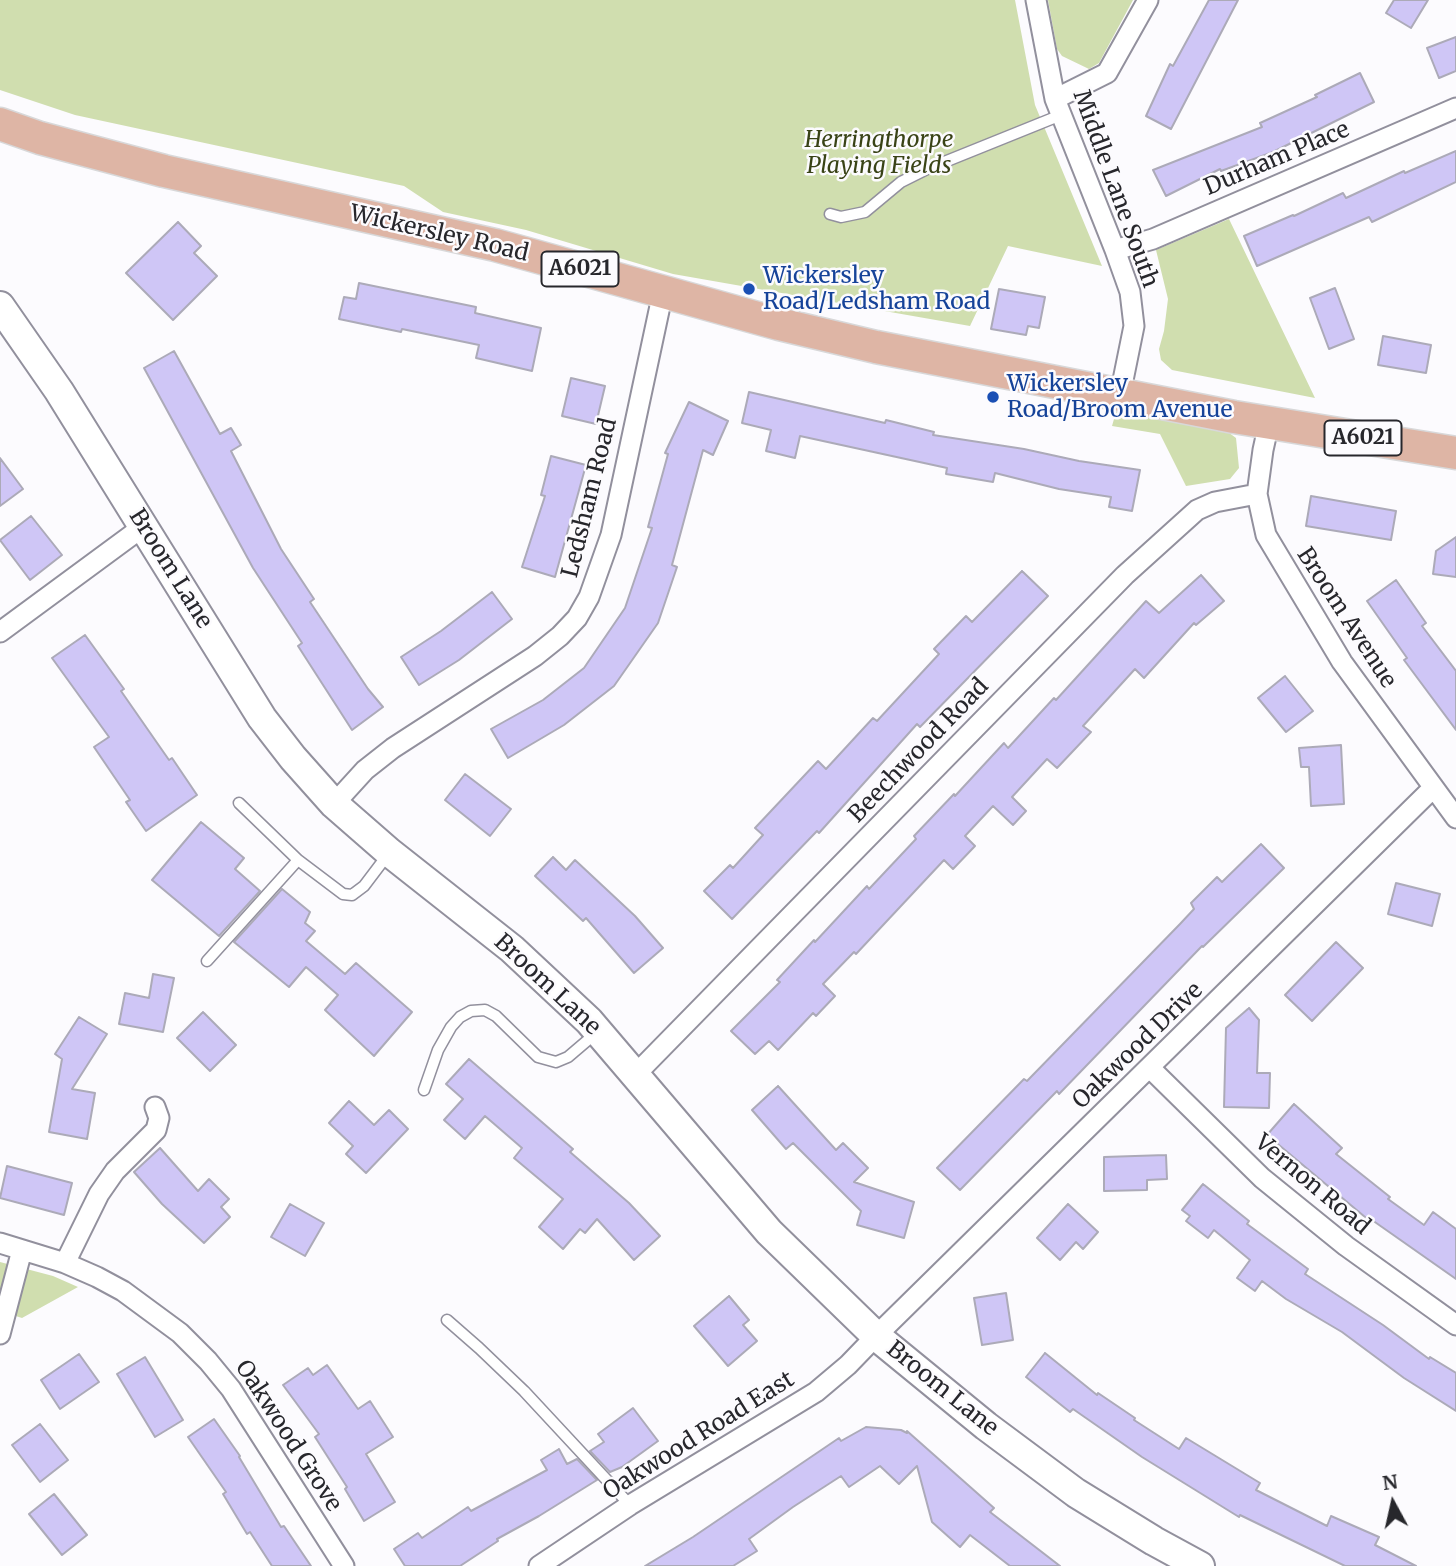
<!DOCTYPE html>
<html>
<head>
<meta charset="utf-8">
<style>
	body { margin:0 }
	#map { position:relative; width:1456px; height:1566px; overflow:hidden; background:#fcfbfe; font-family:Merriweather,serif }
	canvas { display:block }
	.north { position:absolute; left:1358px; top:1468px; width:70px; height:70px; -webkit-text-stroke:5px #fcfbfe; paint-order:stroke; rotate:352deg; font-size:19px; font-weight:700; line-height:28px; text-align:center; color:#27272c }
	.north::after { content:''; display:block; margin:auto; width:24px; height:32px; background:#27272c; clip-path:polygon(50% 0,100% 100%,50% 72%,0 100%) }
</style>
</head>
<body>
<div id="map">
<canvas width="1456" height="1566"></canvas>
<div class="north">N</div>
</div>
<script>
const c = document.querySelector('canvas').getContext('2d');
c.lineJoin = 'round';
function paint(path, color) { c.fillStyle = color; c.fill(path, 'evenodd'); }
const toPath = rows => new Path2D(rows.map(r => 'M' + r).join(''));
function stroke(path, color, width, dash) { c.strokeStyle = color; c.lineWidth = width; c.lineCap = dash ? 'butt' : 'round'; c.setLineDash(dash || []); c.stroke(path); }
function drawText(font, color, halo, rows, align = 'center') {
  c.font = font + ' Merriweather,serif'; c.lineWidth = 5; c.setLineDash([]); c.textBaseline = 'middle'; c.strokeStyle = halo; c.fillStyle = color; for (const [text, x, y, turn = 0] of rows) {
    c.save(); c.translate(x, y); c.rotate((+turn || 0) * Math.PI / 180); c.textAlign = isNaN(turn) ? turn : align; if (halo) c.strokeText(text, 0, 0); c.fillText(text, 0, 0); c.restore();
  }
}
const green = toPath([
	[0,0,1015,0,1035,105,1102,266,1008,246,970,326,673,274,526,230,443,212,404,186,75,115,0,90],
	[1048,0,1133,0,1099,63,1089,69,1062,56,1057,49],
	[1229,219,1315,398,1172,370,1161,360,1159,349,1164,331,1168,299,1156,250],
	[1116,412,1228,432,1236,438,1239,468,1230,479,1186,486,1160,434,1112,426],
	[0,1262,53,1276,78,1287,22,1318,0,1311]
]);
const building = toPath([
	[1209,0,1238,0,1171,129,1146,116,1170,64,1173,66,1209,0],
	[1394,0,1428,0,1411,28,1386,13,1394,0],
	[1456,37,1456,71,1439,78,1427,48,1456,37],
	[1360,73,1374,102,1273,152,1221,171,1220,169,1166,196,1153,170,1262,127,1260,123,1317,97,1315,95,1360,73],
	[1456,151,1456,182,1372,222,1369,217,1257,266,1244,236,1293,215,1294,216,1343,193,1346,198,1404,171,1405,173,1456,151],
	[178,222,201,246,194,253,217,276,173,320,126,273,178,222],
	[359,283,476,307,475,313,541,328,532,371,476,358,479,345,402,329,401,332,339,319,344,297,356,299,359,283],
	[1335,288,1354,339,1329,349,1310,298,1335,288],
	[999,289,1045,297,1039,328,1028,326,1026,335,991,329,999,289],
	[1383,336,1431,345,1426,373,1378,365,1383,336],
	[174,351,220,434,231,428,241,445,231,451,281,549,314,599,310,602,368,689,383,707,352,730,298,646,302,643,253,568,144,368,174,351],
	[571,378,605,386,596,424,562,416,571,378],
	[749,392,885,423,886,420,934,432,933,435,1024,449,1079,461,1140,470,1132,511,1109,507,1111,497,1059,489,995,473,993,482,946,474,947,468,800,436,795,458,766,451,771,430,742,423,749,392],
	[689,402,728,421,713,455,703,450,672,565,677,567,658,623,614,686,564,725,508,758,491,729,543,700,584,668,625,608,652,528,648,527,668,454,665,453,689,402],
	[551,456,586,465,555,577,522,567,545,496,541,495,551,456],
	[0,458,23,489,0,506,0,458],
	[1311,496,1396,511,1391,540,1306,526,1311,496],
	[31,516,62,555,30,580,0,540,31,516],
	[1456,537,1456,577,1433,574,1436,551,1456,537],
	[1022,571,1048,596,920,727,917,724,819,833,817,831,732,919,704,891,730,865,733,868,763,835,755,828,818,761,826,769,873,718,877,721,939,654,934,649,966,616,972,622,1022,571],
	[1201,575,1224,601,1196,625,1194,623,1144,678,1135,669,1083,726,1091,732,1057,768,1047,759,1012,797,1026,811,1013,825,993,806,965,836,975,846,953,869,944,860,856,954,854,952,823,984,835,996,816,1016,813,1013,778,1050,769,1041,755,1054,731,1031,780,982,777,980,814,940,815,942,867,886,869,889,916,839,914,836,954,794,955,796,1004,743,1008,748,1054,698,1056,700,1146,601,1159,613,1201,575],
	[1396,580,1426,623,1422,626,1456,671,1456,730,1404,660,1407,658,1367,601,1396,580],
	[492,592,512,619,459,660,419,685,401,657,441,631,492,592],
	[85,635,124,689,121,691,169,760,172,758,197,795,146,831,126,802,130,800,94,747,109,737,52,658,85,635],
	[1285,676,1313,711,1286,732,1258,698,1285,676],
	[1341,745,1344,804,1311,806,1309,767,1301,767,1299,748,1341,745],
	[465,774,511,809,490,836,445,800,465,774],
	[201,822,244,858,235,869,260,891,219,936,152,880,201,822],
	[1261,844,1284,868,1203,947,1202,946,1059,1094,1057,1091,960,1190,937,1168,1024,1079,1027,1081,1180,924,1194,909,1191,903,1217,877,1222,882,1261,844],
	[553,857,566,870,575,860,635,916,663,948,634,973,586,918,583,921,535,876,553,857],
	[1396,883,1440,894,1432,926,1388,914,1396,883],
	[282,889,310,912,305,923,315,931,306,941,345,974,356,963,412,1012,374,1056,325,1010,338,995,306,967,289,987,234,942,282,889],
	[1336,942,1363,968,1312,1021,1285,995,1336,942],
	[153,974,174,978,163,1032,119,1024,125,993,149,998,153,974],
	[1249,1008,1259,1020,1257,1073,1270,1073,1269,1108,1224,1107,1226,1028,1249,1008],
	[203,1012,236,1045,210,1071,177,1038,203,1012],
	[79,1017,107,1034,72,1089,95,1093,87,1139,49,1132,62,1059,55,1054,79,1017],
	[469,1059,573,1149,570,1152,629,1203,660,1236,634,1260,597,1219,585,1233,580,1229,563,1249,539,1227,563,1199,514,1158,522,1148,485,1116,465,1139,444,1120,463,1099,446,1084,469,1059],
	[778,1086,836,1150,843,1143,868,1168,854,1182,914,1202,904,1238,857,1225,861,1211,793,1143,786,1149,752,1110,778,1086],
	[349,1101,374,1125,389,1110,408,1129,366,1173,346,1154,353,1146,329,1123,349,1101],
	[1294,1104,1342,1148,1336,1154,1390,1197,1388,1199,1424,1225,1433,1212,1456,1229,1456,1279,1372,1220,1371,1222,1267,1135,1294,1104],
	[160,1148,198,1191,209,1179,229,1199,221,1207,230,1217,204,1243,162,1204,134,1172,160,1148],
	[1166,1155,1167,1179,1147,1180,1147,1190,1104,1191,1104,1157,1166,1155],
	[7,1166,72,1183,64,1215,0,1198,7,1166],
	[1203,1184,1249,1221,1247,1224,1308,1269,1305,1274,1383,1325,1429,1359,1430,1357,1456,1373,1456,1411,1404,1378,1342,1332,1286,1299,1262,1281,1255,1291,1237,1278,1250,1260,1214,1230,1208,1238,1186,1221,1190,1216,1182,1210,1203,1184],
	[290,1204,324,1223,305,1256,271,1237,290,1204],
	[1068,1204,1098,1232,1083,1249,1076,1242,1060,1260,1037,1238,1068,1204],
	[1006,1293,1013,1340,982,1345,974,1298,1006,1293],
	[729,1296,749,1320,743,1325,757,1341,728,1366,694,1326,729,1296],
	[1045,1353,1097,1395,1098,1393,1135,1418,1134,1420,1179,1449,1186,1438,1260,1483,1256,1490,1327,1526,1331,1516,1379,1537,1375,1545,1416,1566,1345,1566,1240,1515,1239,1517,1142,1457,1073,1409,1070,1412,1026,1377,1045,1353],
	[79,1354,99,1382,60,1409,41,1380,79,1354],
	[145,1357,183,1420,155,1437,117,1374,145,1357],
	[327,1365,358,1409,370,1401,393,1437,366,1454,395,1502,364,1521,345,1489,347,1487,315,1437,319,1434,283,1385,308,1368,313,1375,327,1365],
	[633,1408,658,1441,622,1467,610,1472,590,1451,604,1442,598,1434,633,1408],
	[214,1419,240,1456,239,1457,281,1527,284,1526,311,1566,272,1566,250,1532,247,1534,223,1494,226,1492,188,1437,214,1419],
	[40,1424,68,1460,40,1482,12,1445,40,1424],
	[866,1427,901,1430,907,1433,907,1431,994,1508,990,1512,1060,1566,1010,1566,970,1535,960,1547,932,1522,917,1466,899,1484,880,1466,849,1487,841,1476,793,1507,749,1539,757,1551,733,1566,645,1566,693,1537,839,1438,841,1441,866,1427],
	[559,1449,567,1464,577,1459,597,1480,539,1516,497,1539,498,1541,460,1566,405,1566,394,1549,418,1533,422,1538,468,1507,471,1511,547,1470,541,1460,559,1449],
	[54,1494,87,1535,62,1555,29,1514,54,1494]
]);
const service = toPath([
	[830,214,841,217,865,212,901,182,927,169,1061,115],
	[239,803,298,860,343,894,352,895,364,886,389,853],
	[207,961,298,860],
	[424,1090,438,1050,451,1027,460,1017,471,1011,485,1010,496,1016,538,1057,556,1062,568,1057,595,1034],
	[447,1320,479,1348,524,1391,630,1505]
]);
const minor = toPath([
	[1036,0,1055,99,1115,250,1130,292,1134,326,1120,395],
	[1055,99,1107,73,1148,0],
	[1115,250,1153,239,1456,108],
	[1269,423,1263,450,1257,494,1266,535,1342,662,1456,818],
	[0,632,144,526],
	[334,804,365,770,393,748,535,656,560,636,577,618,589,597,611,535,663,292],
	[1150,1068,1262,1178,1346,1246,1456,1325],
	[636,1074,1125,575,1197,510,1215,502,1257,494],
	[0,1243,65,1263,97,1277,123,1291,180,1333,208,1361,231,1389,344,1566],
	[65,1263,99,1194,115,1171,156,1130,159,1118,155,1107],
	[0,1334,22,1250],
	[539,1566,630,1505,816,1392,848,1365,876,1336,1432,789]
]);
const secondary = toPath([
	[0,306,59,391,262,718,293,758,334,804,389,852,512,949,589,1021,769,1232,876,1336,986,1426,1076,1493,1154,1541,1200,1566]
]);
const primary = toPath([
	[0,124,40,138,164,171,495,245,779,324,876,347,1234,417,1456,453]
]);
const markers = [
	[749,289,7,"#1a4fb4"],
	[993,397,7,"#1a4fb4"]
];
const shields = [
	[580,269,77],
	[1363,438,77]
];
const shieldNames = [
	["A6021",580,269],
	["A6021",1363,438]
];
const parkNames = [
	["Herringthorpe",879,140],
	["Playing Fields",879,166]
];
const streetNames = [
	["Durham Place",1277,159,-23],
	["Middle Lane South",1115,189,70],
	["Wickersley Road",439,234,13],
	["Ledsham Road",590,498,-76],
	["Broom Lane",170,569,58],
	["Broom Avenue",1346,618,57],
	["Beechwood Road",919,751,-46],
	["Broom Lane",547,985,43],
	["Oakwood Drive",1138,1046,-44],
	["Vernon Road",1312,1185,40],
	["Broom Lane",942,1389,39],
	["Oakwood Grove",288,1436,57],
	["Oakwood Road East",699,1436,-32]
];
const transitNames = [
	["Wickersley",763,276],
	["Road/Ledsham Road",763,302],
	["Wickersley",1007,384],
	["Road/Broom Avenue",1007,410]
];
paint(green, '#d0deaf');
paint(building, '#cfc6f6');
stroke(building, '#acaab8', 2);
stroke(service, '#92909d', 13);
stroke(minor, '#92909d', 23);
stroke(secondary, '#92909d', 32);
stroke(primary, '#d8d8d9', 35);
stroke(service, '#fff', 10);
stroke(minor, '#fff', 19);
stroke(secondary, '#fff', 28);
stroke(primary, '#deb5a5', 32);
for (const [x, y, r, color] of markers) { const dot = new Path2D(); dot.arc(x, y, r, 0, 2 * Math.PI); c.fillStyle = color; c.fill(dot); stroke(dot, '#fcfbfe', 2.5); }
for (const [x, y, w] of shields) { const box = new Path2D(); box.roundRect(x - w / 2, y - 17.5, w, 35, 5); c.fillStyle = '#fcfbfe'; c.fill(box); stroke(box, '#27272c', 2); }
drawText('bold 21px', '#27272c', null, shieldNames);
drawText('italic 23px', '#394316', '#fcfbfe', parkNames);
drawText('23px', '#27272c', '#fcfbfe', streetNames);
drawText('23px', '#164399', '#fcfbfe', transitNames, 'left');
</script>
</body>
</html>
